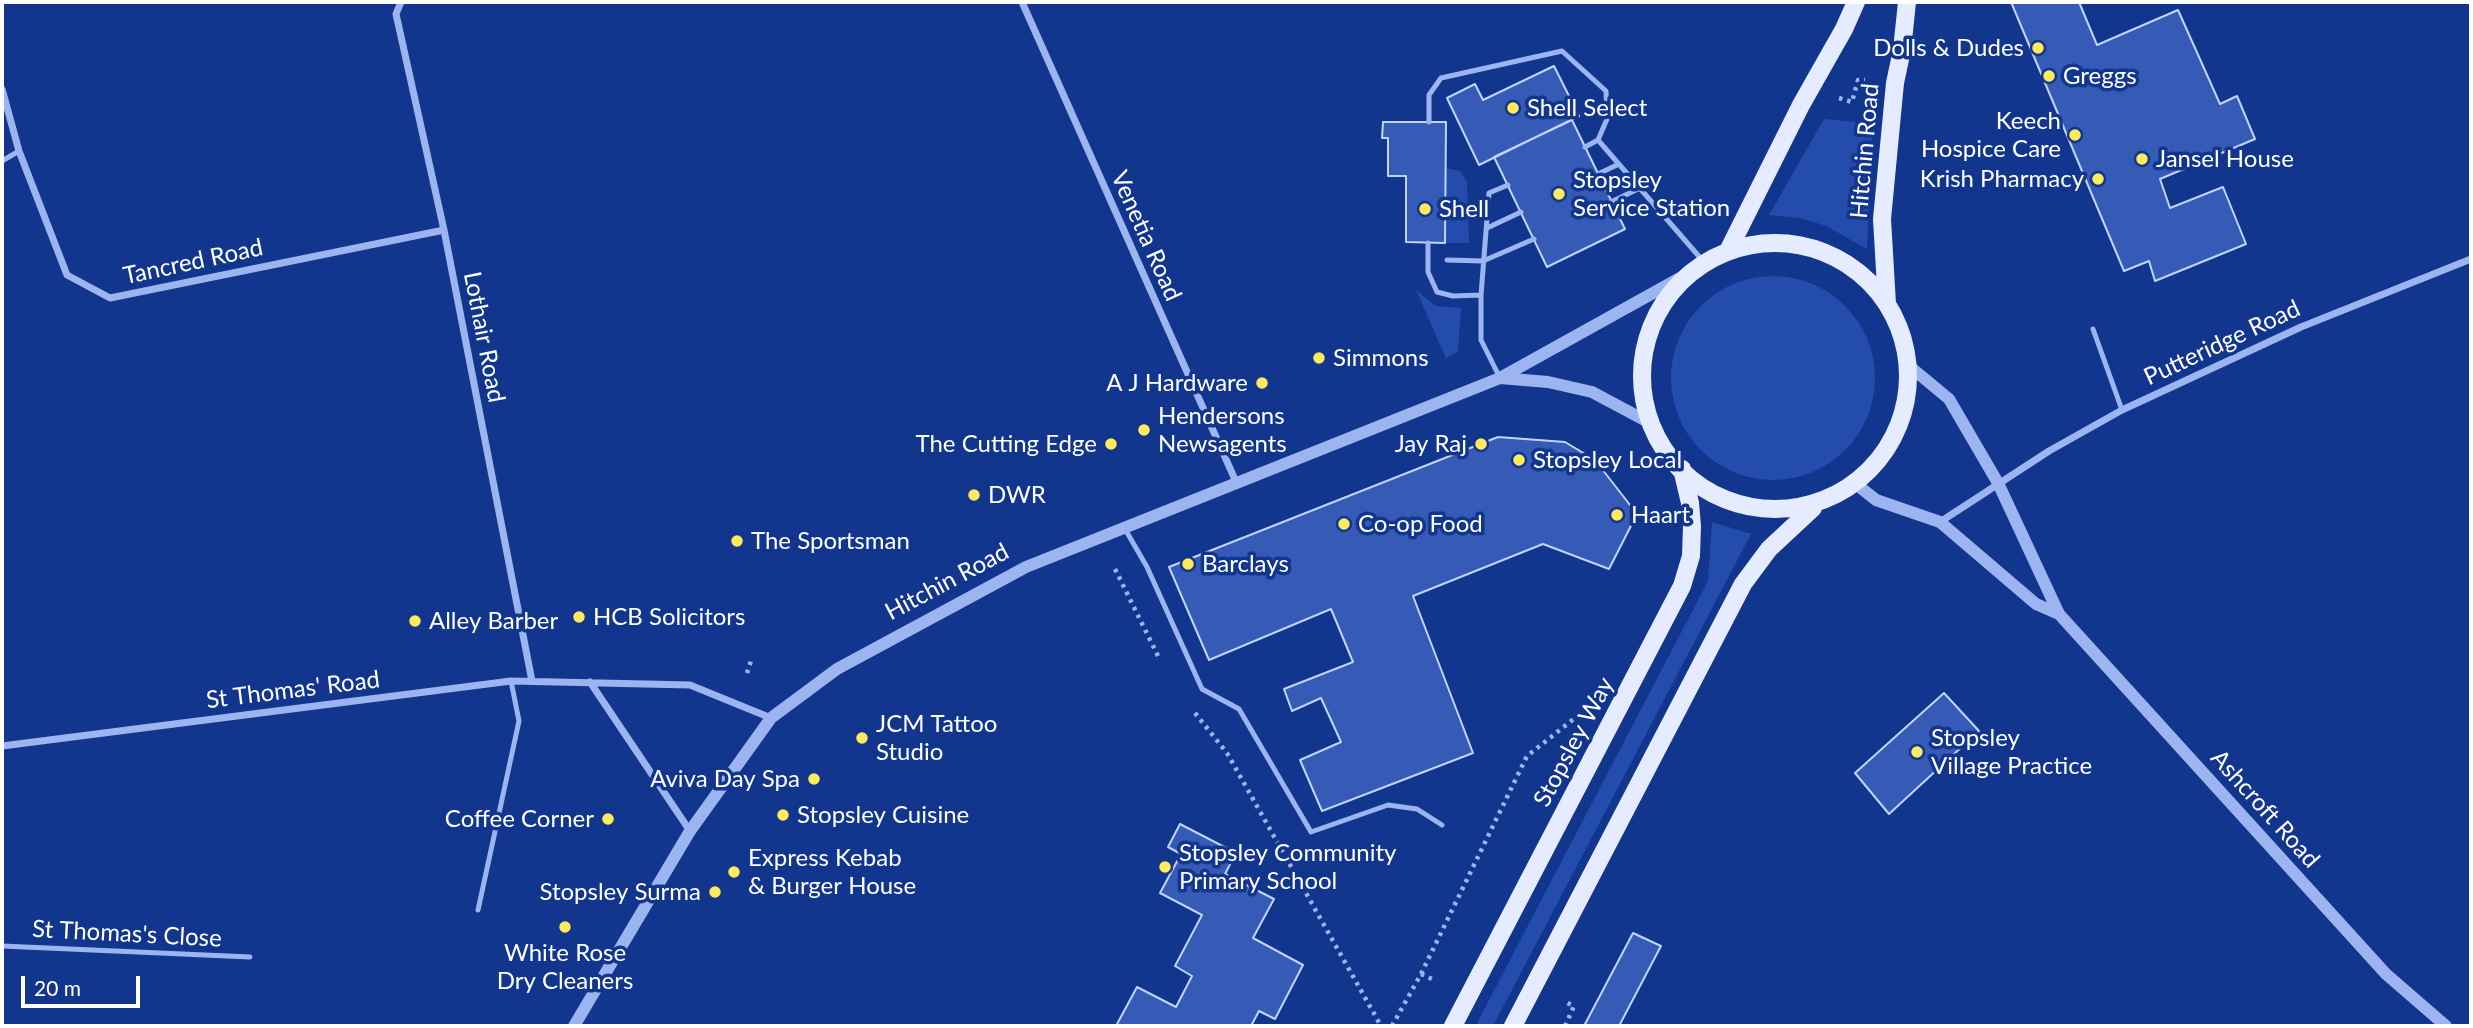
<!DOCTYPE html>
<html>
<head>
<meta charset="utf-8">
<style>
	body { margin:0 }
	#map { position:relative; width:2473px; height:1028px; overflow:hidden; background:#12358e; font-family:Lato,sans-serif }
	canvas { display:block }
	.frame { position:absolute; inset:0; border:4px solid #fff; pointer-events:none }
	.scale { position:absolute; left:21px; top:976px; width:119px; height:32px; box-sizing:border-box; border:4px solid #fff; border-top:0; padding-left:9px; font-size:21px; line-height:24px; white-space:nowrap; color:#fff; -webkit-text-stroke:5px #12358e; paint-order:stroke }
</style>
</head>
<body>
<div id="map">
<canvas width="2473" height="1028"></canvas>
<div class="frame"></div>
<div class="scale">20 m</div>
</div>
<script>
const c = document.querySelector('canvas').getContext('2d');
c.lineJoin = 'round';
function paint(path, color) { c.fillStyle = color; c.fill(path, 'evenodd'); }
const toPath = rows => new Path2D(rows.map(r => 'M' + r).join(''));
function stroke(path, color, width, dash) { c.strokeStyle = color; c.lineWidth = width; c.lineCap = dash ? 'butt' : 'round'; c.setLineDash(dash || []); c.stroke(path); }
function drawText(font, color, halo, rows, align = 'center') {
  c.font = font + ' Lato,sans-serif'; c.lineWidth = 7; c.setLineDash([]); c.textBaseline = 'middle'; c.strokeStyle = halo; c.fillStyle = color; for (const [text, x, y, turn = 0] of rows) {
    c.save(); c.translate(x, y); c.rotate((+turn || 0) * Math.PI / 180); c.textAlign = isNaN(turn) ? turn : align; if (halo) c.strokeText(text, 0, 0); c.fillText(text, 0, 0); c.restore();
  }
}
const green = toPath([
	[1824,119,1873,124,1867,249,1826,226,1800,218,1769,215],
	[1446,168,1460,171,1467,181,1469,243,1445,243],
	'1671 378a102 102 0 1 1 204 0a102 102 0 1 1-204 0Z',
	[1416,290,1436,306,1461,308,1458,352,1446,358],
	[1712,522,1751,534,1493,1026,1483,1026,1477,1023,1708,581]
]);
const building = toPath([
	[2011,2,2079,2,2097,45,2178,10,2220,104,2237,96,2255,139,2160,179,2170,208,2223,187,2246,244,2155,281,2149,261,2124,271,2011,2],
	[1554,66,1579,116,1479,165,1447,98,1475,84,1483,100,1554,66],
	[1572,120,1625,229,1547,267,1494,157,1572,120],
	[1383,122,1446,122,1445,243,1406,242,1406,176,1388,176,1388,138,1382,138,1383,122],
	[1498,437,1565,442,1595,460,1637,514,1609,569,1543,544,1413,596,1473,753,1322,811,1300,760,1341,742,1321,698,1292,711,1284,689,1353,662,1331,609,1209,660,1169,567,1498,437],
	[1944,693,1979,731,1889,814,1855,773,1944,693],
	[1180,824,1236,853,1225,874,1274,899,1253,938,1303,965,1275,1019,1259,1011,1251,1026,1116,1026,1137,987,1176,1007,1192,976,1175,966,1202,915,1160,893,1181,854,1168,847,1180,824],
	[1633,933,1661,946,1619,1026,1584,1026,1633,933]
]);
const path = toPath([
	[1839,98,1852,102,1858,80,1865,80],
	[1115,569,1158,656],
	[747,673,751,661],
	[1195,713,1227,753,1381,1026],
	[1421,974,1527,756,1580,714],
	[1392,1026,1421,974,1436,981],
	[1565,1026,1574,1006,1565,1002]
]);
const service = toPath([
	[1429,122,1429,95,1441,78,1562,51,1606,91,1607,119,1598,140],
	[1585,147,1598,140,1703,261],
	[2,161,19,151],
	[1598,174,1619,164],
	[1611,202,1640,188],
	[1487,228,1521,212],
	[1428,243,1428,272,1437,292,1453,296,1481,295],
	[1447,260,1483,261,1534,239],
	[2093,329,2122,410],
	[1500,378,1481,340,1481,295,1489,193,1508,185],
	[1125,529,1147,567,1202,689,1239,709,1311,832,1388,805,1417,809,1442,825],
	[478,910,519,721,511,681],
	[2,946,250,957]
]);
const minor = toPath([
	[401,2,396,14,444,230,532,681],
	[1022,2,1237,484],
	[2,89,19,151,67,275,110,298,444,230],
	[1940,522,2049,451,2122,410,2301,327,2471,259],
	[590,682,690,831],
	[2,746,511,681,690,685,771,718]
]);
const tertiary = toPath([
	[1908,365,1949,399,1998,483,2059,614,2386,974,2446,1026],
	[1500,378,1548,382,1592,392,1652,424],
	[1856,484,1876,500,1940,522,2036,604,2059,614],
	[574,1026,690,831,771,718,837,669,1026,567,1500,378,1680,278]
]);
const primary = toPath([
	'1642 376a133 133 0 1 1 266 0a133 133 0 1 1-266 0Z',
	[1729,249,1801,105,1844,29,1856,2],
	[1887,304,1882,219,1895,83,1902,50,1907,2],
	[1453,1026,1682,586,1691,556,1692,526,1690,503,1682,469],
	[1513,1026,1743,584,1769,549,1813,508]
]);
const markers = [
	[2038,48,7,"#ffea5c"],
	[2049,76,7,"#ffea5c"],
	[1513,108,7,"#ffea5c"],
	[2075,135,7,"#ffea5c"],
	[2142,159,7,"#ffea5c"],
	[2098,179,7,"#ffea5c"],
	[1559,194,7,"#ffea5c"],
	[1425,209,7,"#ffea5c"],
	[1319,358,7,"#ffea5c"],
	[1262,383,7,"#ffea5c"],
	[1144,430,7,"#ffea5c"],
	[1111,444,7,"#ffea5c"],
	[1481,444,7,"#ffea5c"],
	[1519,460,7,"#ffea5c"],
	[974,495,7,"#ffea5c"],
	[1617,515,7,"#ffea5c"],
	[1344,524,7,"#ffea5c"],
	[737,541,7,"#ffea5c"],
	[1188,564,7,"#ffea5c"],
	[579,617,7,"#ffea5c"],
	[415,621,7,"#ffea5c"],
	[862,738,7,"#ffea5c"],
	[1917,752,7,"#ffea5c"],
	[814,779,7,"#ffea5c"],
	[783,815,7,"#ffea5c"],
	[608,819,7,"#ffea5c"],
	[1165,867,7,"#ffea5c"],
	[734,872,7,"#ffea5c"],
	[715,892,7,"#ffea5c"],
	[565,927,7,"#ffea5c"]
];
const poiNames = [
	["Dolls & Dudes",2024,48,"right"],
	["Greggs",2063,76],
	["Shell Select",1527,108],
	["Keech",2061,121,"right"],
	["Hospice Care",2061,149,"right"],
	["Jansel House",2156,159],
	["Krish Pharmacy",2084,179,"right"],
	["Stopsley",1573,180],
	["Service Station",1573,208],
	["Shell",1439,209],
	["Simmons",1333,358],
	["A J Hardware",1248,383,"right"],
	["Hendersons",1158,416],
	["Newsagents",1158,444],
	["The Cutting Edge",1097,444,"right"],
	["Jay Raj",1467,444,"right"],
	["Stopsley Local",1533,460],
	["DWR",988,495],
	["Haart",1631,515],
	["Co-op Food",1358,524],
	["The Sportsman",751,541],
	["Barclays",1202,564],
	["HCB Solicitors",593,617],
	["Alley Barber",429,621],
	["JCM Tattoo",876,724],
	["Studio",876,752],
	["Stopsley",1931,738],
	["Village Practice",1931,766],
	["Aviva Day Spa",800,779,"right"],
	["Stopsley Cuisine",797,815],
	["Coffee Corner",594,819,"right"],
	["Stopsley Community",1179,853],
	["Primary School",1179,881],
	["Express Kebab",748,858],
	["& Burger House",748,886],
	["Stopsley Surma",701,892,"right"],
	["White Rose",565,953,"center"],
	["Dry Cleaners",565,981,"center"]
];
const streetNames = [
	["Hitchin Road",1865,151,-85],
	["Venetia Road",1146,236,66],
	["Tancred Road",193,262,-12],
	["Lothair Road",484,337,79],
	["Putteridge Road",2222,343,-25],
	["Hitchin Road",947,582,-28],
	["St Thomas' Road",293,690,-7],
	["Stopsley Way",1574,742,-62],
	["Ashcroft Road",2265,809,48],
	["St Thomas's Close",127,934,3]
];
paint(green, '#244cad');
paint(building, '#365bb6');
stroke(building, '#c3d4fc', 2);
stroke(path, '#9cb5f1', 4.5, [3.5, 5]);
stroke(service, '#9cb5f1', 5);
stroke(minor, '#9cb5f1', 7);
stroke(tertiary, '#9cb5f1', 12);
stroke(primary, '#e6ecff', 18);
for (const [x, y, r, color] of markers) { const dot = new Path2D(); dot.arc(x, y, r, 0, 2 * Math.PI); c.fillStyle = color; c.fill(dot); stroke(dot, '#12358e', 2.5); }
drawText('24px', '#fff', '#12358e', poiNames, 'left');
drawText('24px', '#fff', '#12358e', streetNames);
</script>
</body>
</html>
